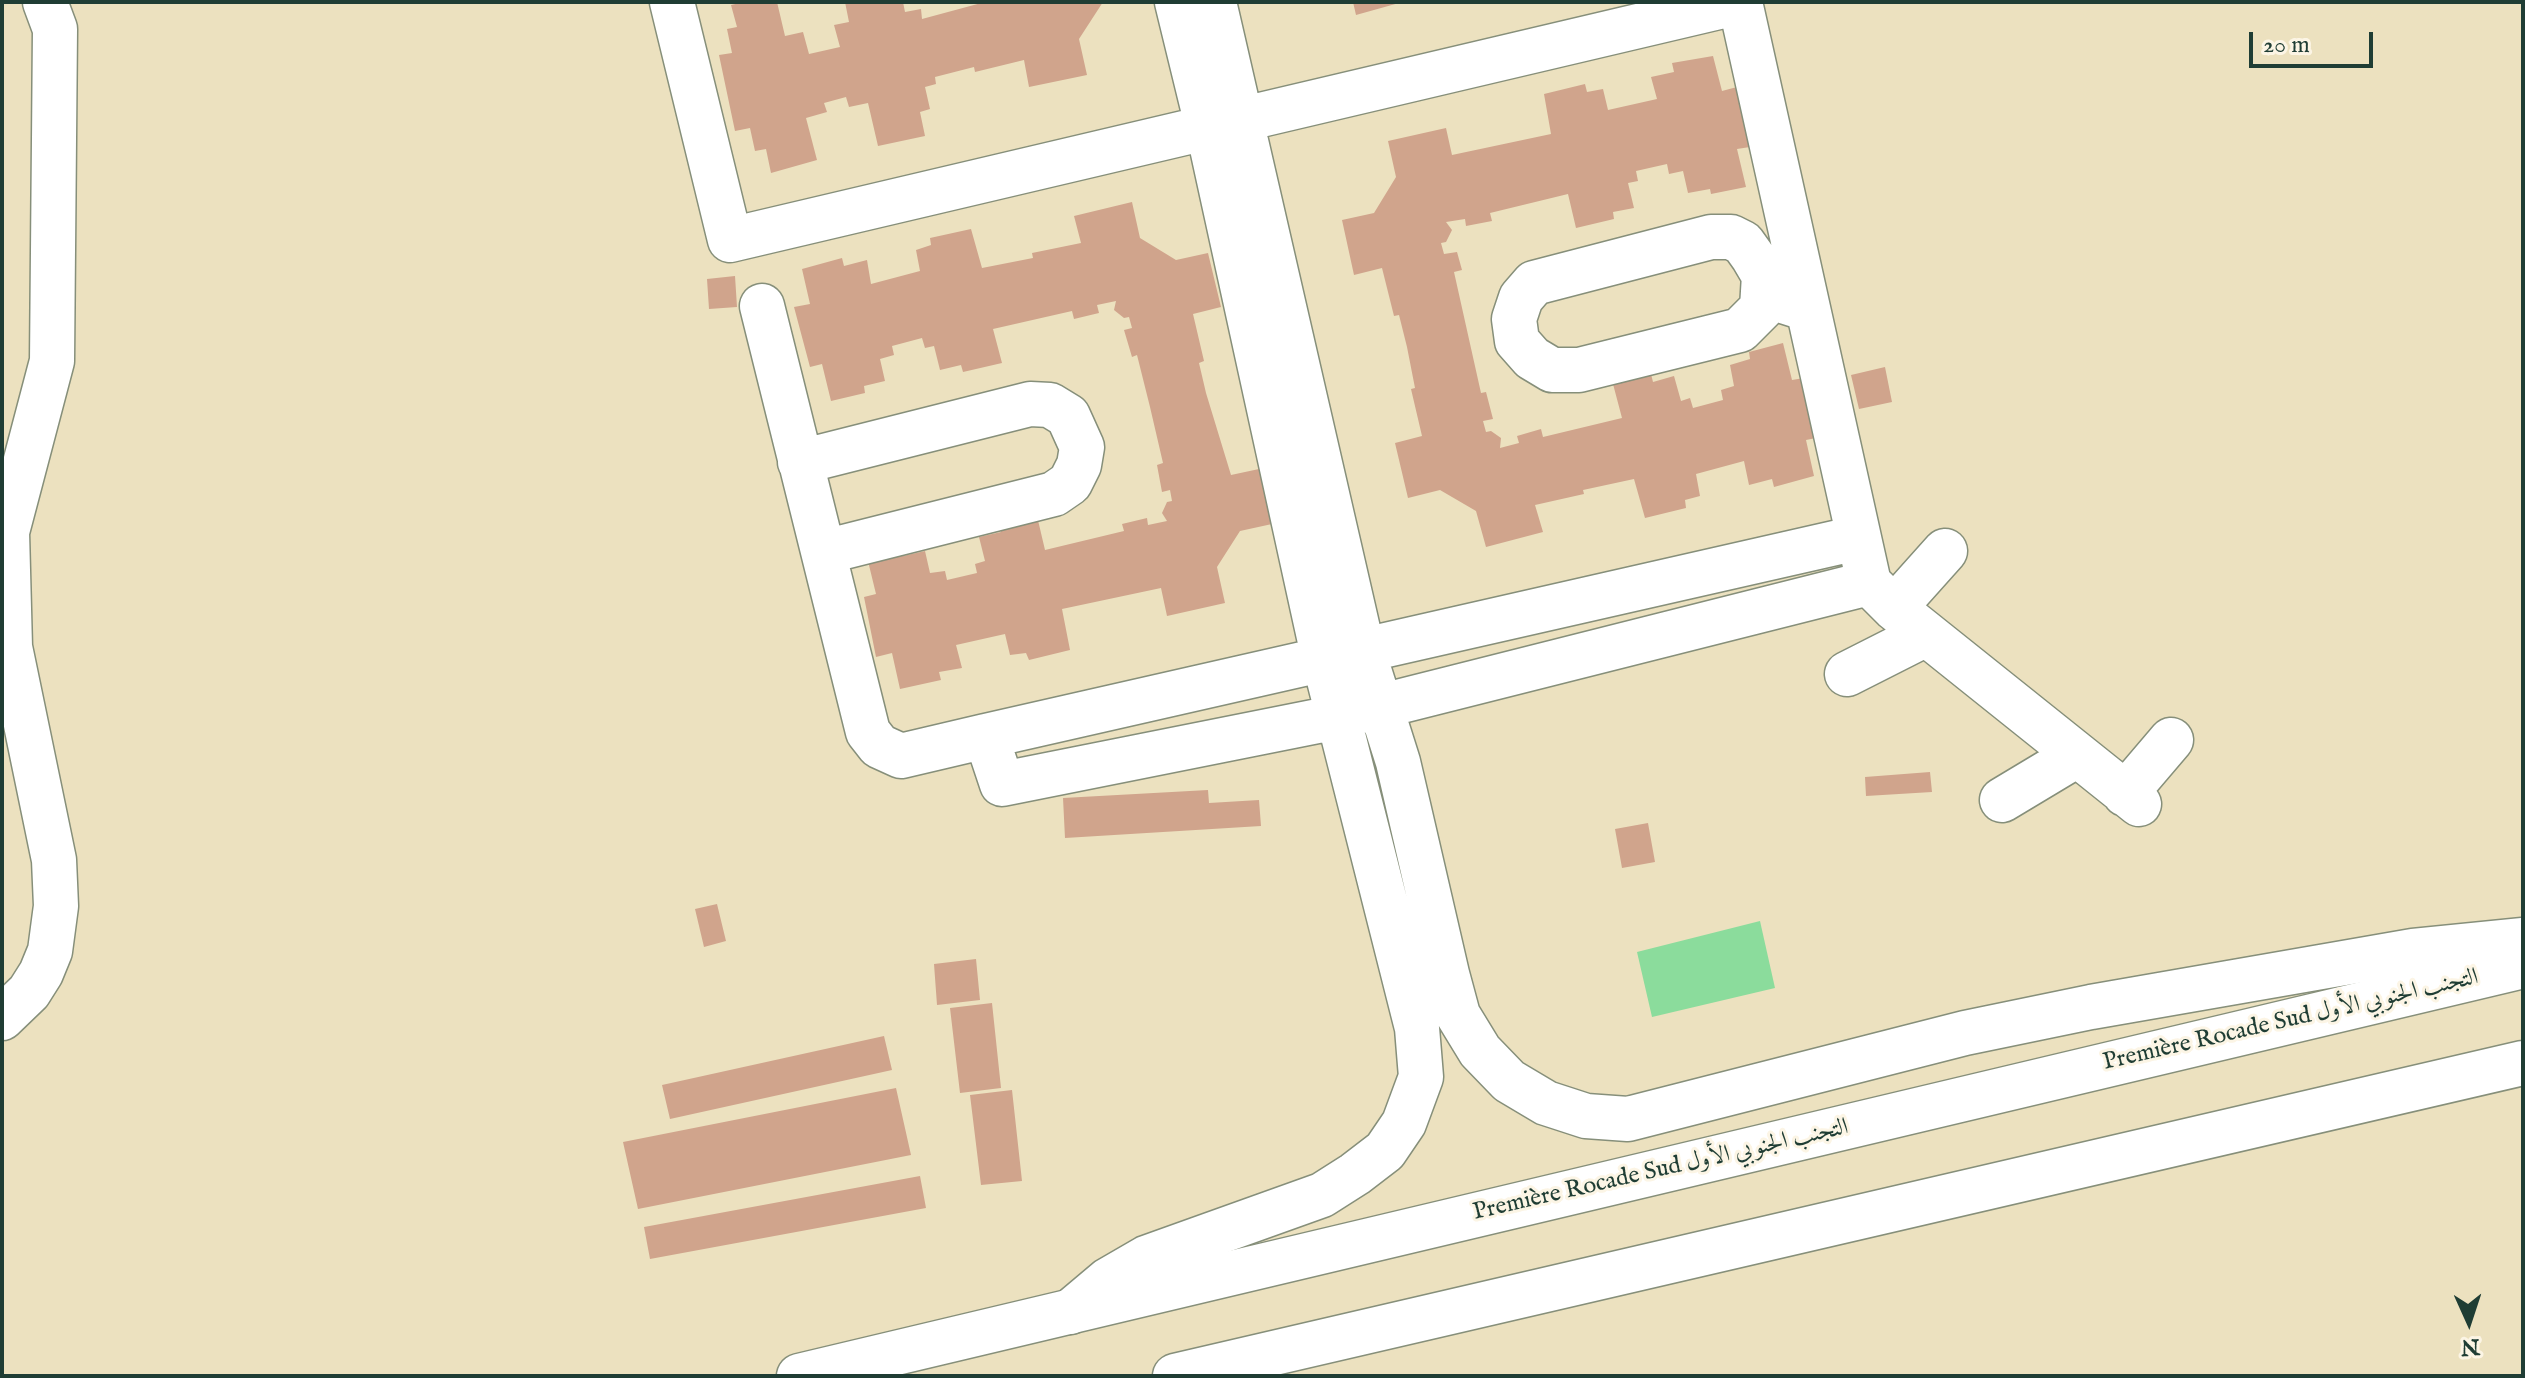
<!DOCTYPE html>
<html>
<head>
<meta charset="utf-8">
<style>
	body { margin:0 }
	#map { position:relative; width:2525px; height:1378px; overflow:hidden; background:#ece1bf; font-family:"IM FELL English",serif }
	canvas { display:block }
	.frame { position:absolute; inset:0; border:4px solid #1f3d34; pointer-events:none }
	.north { position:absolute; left:2429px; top:1282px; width:80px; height:80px; -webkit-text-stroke:6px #fcf5e5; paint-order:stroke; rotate:177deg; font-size:22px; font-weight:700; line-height:32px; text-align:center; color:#1f3d34 }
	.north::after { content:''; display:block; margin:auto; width:28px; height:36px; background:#1f3d34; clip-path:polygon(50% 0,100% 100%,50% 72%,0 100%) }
	.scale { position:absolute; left:2249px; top:32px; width:124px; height:36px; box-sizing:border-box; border:4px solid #1f3d34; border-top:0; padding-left:10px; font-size:24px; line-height:28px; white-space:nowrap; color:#1f3d34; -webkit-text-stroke:6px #fcf5e5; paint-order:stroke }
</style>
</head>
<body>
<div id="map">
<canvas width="2525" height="1378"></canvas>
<div class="frame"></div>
<div class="north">N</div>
<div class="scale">20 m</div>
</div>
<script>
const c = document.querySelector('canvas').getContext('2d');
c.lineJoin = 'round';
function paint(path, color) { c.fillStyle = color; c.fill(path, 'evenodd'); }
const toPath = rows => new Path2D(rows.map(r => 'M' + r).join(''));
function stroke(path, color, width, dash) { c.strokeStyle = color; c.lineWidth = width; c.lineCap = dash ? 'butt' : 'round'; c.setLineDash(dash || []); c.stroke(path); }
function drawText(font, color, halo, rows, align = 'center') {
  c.font = font + ' "IM FELL English",Amiri,serif'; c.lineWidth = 6; c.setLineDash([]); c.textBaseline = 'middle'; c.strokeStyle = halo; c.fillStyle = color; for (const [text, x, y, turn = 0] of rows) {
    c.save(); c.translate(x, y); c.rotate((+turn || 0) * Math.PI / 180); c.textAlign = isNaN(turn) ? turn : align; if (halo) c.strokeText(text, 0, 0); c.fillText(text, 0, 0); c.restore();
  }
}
const green = toPath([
	[1760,921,1775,988,1652,1017,1637,952]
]);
const building = toPath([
	[744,2,777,2,785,36,803,32,809,54,840,47,834,25,849,22,845,2,903,2,905,12,921,9,922,19,985,2,1103,2,1079,39,1087,75,1029,87,1024,60,975,72,974,67,935,77,936,84,925,87,930,109,920,112,925,136,878,146,868,103,849,107,846,97,824,103,827,112,806,118,817,160,771,173,766,149,755,151,750,128,735,131,719,55,732,53,727,29,737,27,731,5],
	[1353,2,1399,2,1399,3,1356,15],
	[1713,56,1722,91,1737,87,1750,147,1737,149,1746,187,1711,194,1710,189,1688,193,1683,171,1669,174,1667,164,1636,171,1638,181,1628,183,1634,208,1613,212,1614,219,1576,228,1568,194,1490,213,1492,221,1466,226,1465,219,1446,222,1452,230,1446,242,1441,243,1444,254,1457,252,1462,270,1454,272,1481,393,1486,392,1493,419,1483,421,1486,432,1491,431,1501,438,1500,448,1519,443,1517,436,1541,429,1543,437,1622,418,1613,384,1651,374,1653,382,1674,376,1681,401,1690,398,1693,408,1723,400,1721,390,1734,386,1730,365,1750,359,1749,352,1783,343,1792,380,1804,378,1821,437,1806,440,1814,476,1774,487,1772,479,1749,485,1744,461,1696,474,1700,496,1685,500,1686,508,1645,518,1634,479,1583,490,1584,494,1535,505,1543,532,1486,547,1476,511,1440,490,1408,498,1395,443,1422,436,1411,389,1415,388,1407,347,1399,315,1394,316,1382,268,1354,275,1342,220,1374,213,1396,177,1388,141,1446,128,1452,155,1551,134,1544,94,1585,84,1587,92,1603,89,1608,110,1657,99,1651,77,1674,72,1672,63],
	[1132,202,1140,238,1176,260,1208,253,1221,307,1193,314,1204,361,1199,363,1206,393,1231,475,1259,469,1272,524,1240,531,1217,567,1225,603,1167,616,1161,588,1062,609,1070,650,1029,660,1026,653,1010,655,1005,634,956,645,962,668,939,672,941,680,900,689,892,653,876,657,864,597,876,594,867,557,902,550,903,556,925,551,930,573,945,571,947,580,977,573,975,564,985,561,979,537,1001,532,999,525,1037,516,1045,550,1124,531,1122,524,1147,518,1148,525,1167,521,1162,513,1167,502,1172,501,1170,490,1162,492,1157,465,1163,463,1150,407,1137,355,1132,357,1124,330,1132,328,1129,317,1124,318,1114,310,1116,301,1097,305,1099,313,1074,319,1072,311,993,329,1002,363,963,372,961,365,940,370,934,346,925,348,922,338,892,346,894,355,880,359,885,381,864,386,865,393,831,401,822,364,810,367,794,307,810,304,802,269,842,258,844,266,867,260,871,284,920,271,916,250,931,245,930,238,971,229,982,268,1033,258,1032,253,1081,243,1074,216],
	[735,276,737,307,709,309,707,279],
	[1885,367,1892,402,1859,409,1851,375],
	[1930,772,1932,792,1866,796,1865,777],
	[1208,790,1209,803,1259,800,1261,826,1065,838,1063,798],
	[1648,823,1655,862,1622,868,1615,829],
	[717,904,726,941,704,947,695,909],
	[976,959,980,1000,937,1005,934,964],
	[992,1003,1001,1088,960,1093,950,1008],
	[884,1036,892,1070,670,1119,662,1085],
	[896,1088,911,1155,638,1209,623,1142],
	[1012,1090,1022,1181,981,1185,970,1095],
	[920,1176,926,1208,650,1259,644,1227]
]);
const minor = toPath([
	[672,2,730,240,1740,2],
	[1214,2,1363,651,1398,762,1447,974,1458,1015,1480,1051,1509,1081,1546,1103,1586,1116,1628,1119,1965,1033,2091,1007,2413,951,2523,940],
	[1740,2,1869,583,1894,608,2139,804],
	[1764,275,1762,308,1740,330,1579,370,1552,370,1532,358,1517,341,1514,319,1521,298,1534,283,1711,237,1731,237,1743,243,1753,257,1773,291,1783,301,1805,308],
	[762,306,868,732,879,746,901,756,986,736],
	[800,462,1030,404,1050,405,1068,416,1082,447,1079,465,1070,483,1054,494,824,552],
	[1857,538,986,736,1002,784,1338,717,1869,583],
	[1894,608,1945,551],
	[1847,674,1926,634],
	[2125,794,2171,740],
	[2002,800,2077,755],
	[2,1018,29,992,41,973,50,951,56,906,54,860,10,647,7,532,52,361,55,29,45,2],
	[1070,1312,1108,1280,1146,1258,1322,1195,1355,1174,1385,1151,1404,1123,1421,1077,1417,1028,1324,660,1207,125,1177,2]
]);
const highway = toPath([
	[799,1376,2523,966],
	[1175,1376,2523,1063]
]);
const streetNames = [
	["Première Rocade Sud التجنب الجنوبي الأول",2291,1021,-13],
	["Première Rocade Sud التجنب الجنوبي الأول",1661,1171,-13]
];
paint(green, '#8bdc9c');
paint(building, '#d0a48c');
stroke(minor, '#868f7a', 47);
stroke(highway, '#868f7a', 47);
stroke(minor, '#fff', 44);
stroke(highway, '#fff', 44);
drawText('24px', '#1f3d34', '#fcf5e5', streetNames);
</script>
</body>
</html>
